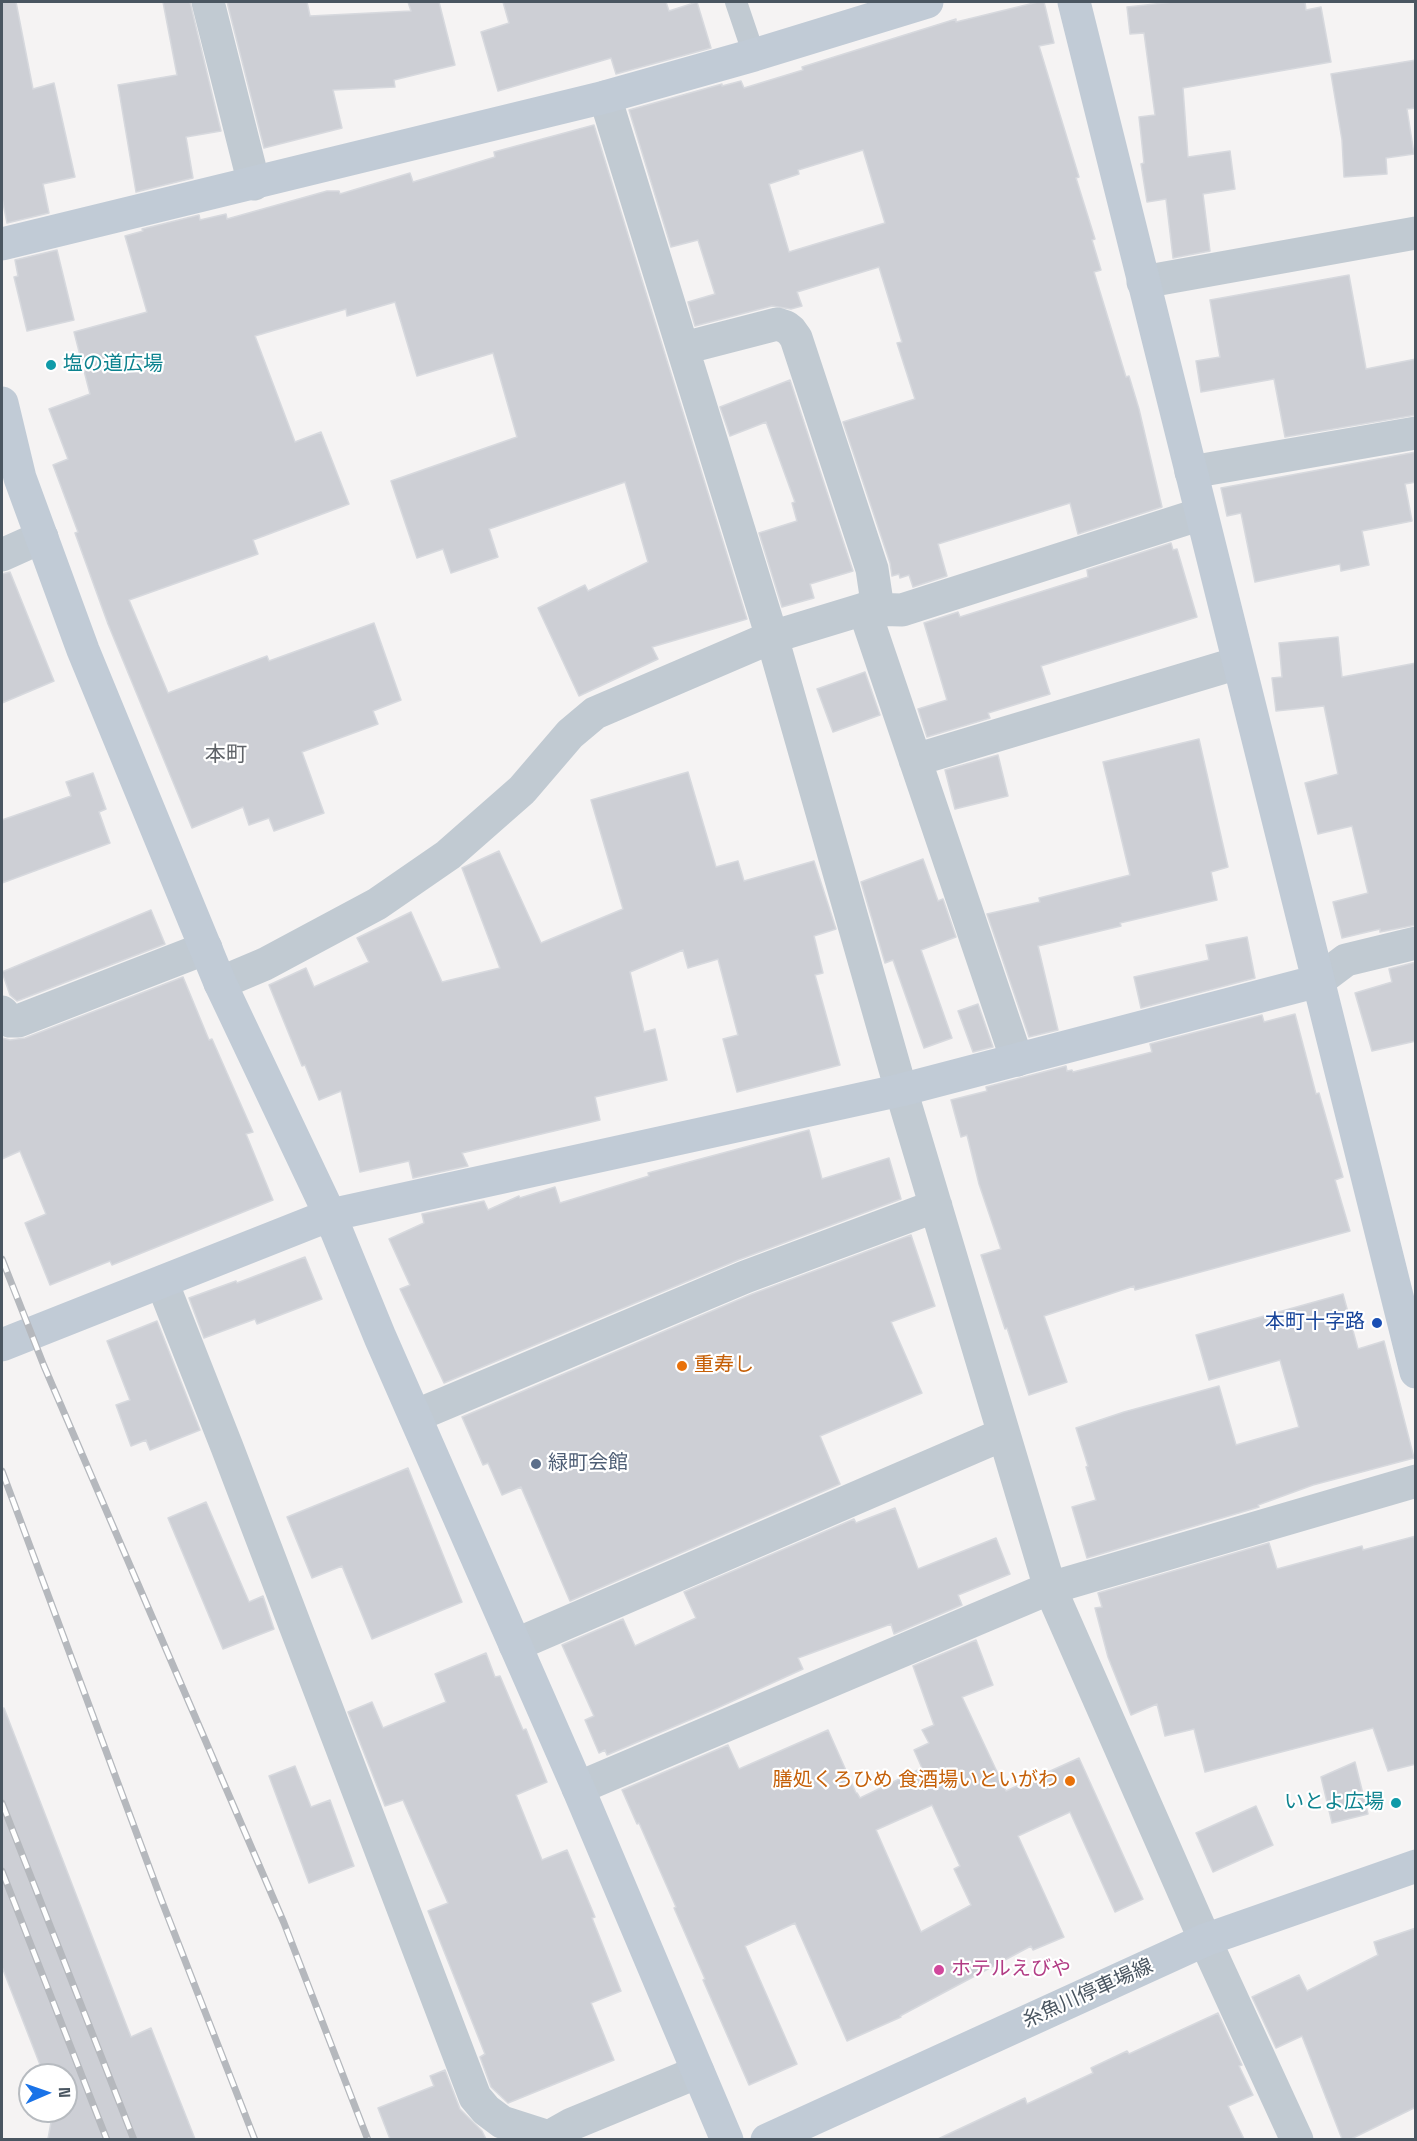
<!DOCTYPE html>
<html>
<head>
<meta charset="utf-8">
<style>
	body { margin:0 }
	#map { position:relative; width:1417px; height:2141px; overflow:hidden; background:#f5f3f3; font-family:"Space Grotesk",sans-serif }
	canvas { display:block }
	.frame { position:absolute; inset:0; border:3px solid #4a5661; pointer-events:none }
	.north { position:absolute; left:18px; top:2063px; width:60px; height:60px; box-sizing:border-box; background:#fff; border:2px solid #b7bbc0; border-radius:50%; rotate:88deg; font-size:16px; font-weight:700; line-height:24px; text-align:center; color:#4a5661 }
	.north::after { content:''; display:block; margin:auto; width:21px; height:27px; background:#1a73e8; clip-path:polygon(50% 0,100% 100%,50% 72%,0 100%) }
</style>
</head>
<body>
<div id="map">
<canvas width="1417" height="2141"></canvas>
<div class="frame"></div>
<div class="north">N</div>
</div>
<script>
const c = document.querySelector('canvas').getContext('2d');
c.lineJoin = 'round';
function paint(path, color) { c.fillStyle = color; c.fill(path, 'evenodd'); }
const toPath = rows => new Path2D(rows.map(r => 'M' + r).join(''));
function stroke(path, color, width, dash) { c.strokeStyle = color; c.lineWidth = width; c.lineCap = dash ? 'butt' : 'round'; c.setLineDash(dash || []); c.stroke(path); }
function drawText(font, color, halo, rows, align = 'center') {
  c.font = font + ' "Space Grotesk","Noto Sans JP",sans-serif'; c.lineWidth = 4.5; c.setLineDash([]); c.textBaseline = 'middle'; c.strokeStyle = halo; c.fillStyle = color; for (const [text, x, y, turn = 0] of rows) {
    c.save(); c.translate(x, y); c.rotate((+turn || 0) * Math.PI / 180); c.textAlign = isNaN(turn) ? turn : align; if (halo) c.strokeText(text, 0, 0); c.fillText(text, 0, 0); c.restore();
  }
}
const building = toPath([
	[2,2,16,2,33,89,54,83,75,177,43,184,49,213,7,223,2,198,2,2],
	[163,2,190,2,221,131,186,137,193,178,136,192,118,85,177,75,163,2],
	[227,2,307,2,310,16,411,11,408,2,439,2,455,65,394,80,395,87,333,90,342,128,264,148,227,2],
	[503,2,666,2,669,11,697,2,711,48,616,74,611,58,498,91,481,32,509,23,503,2],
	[1038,2,1044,2,1054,43,1039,46,1079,177,1076,178,1095,239,1092,240,1101,270,1094,272,1126,377,1129,376,1139,409,1162,507,1078,534,1070,503,938,544,947,576,913,587,909,575,900,578,899,574,892,576,890,563,843,422,915,399,897,343,902,342,879,267,797,292,802,306,791,309,772,306,695,326,688,302,715,294,698,240,671,247,629,110,722,84,722,86,741,81,744,88,803,70,802,67,956,19,956,22,1038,2],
	[863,150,885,223,789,252,769,184,799,174,798,170,863,150],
	[1173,2,1305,2,1306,10,1321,7,1331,62,1183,88,1188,157,1230,151,1235,189,1203,194,1210,251,1173,258,1166,199,1147,202,1141,164,1144,163,1139,117,1155,115,1144,33,1130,34,1127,7,1173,2],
	[1416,60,1416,108,1407,109,1414,154,1386,158,1387,174,1344,177,1342,140,1331,74,1416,60],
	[594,125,747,619,652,647,658,659,579,696,538,608,585,585,588,591,648,562,625,482,489,529,498,557,451,573,443,549,417,558,391,481,517,437,493,353,417,376,395,302,347,316,346,309,255,336,295,442,321,432,349,504,253,540,258,554,129,600,168,693,267,656,269,661,374,623,401,700,373,711,378,724,302,752,324,813,274,831,269,818,249,825,243,807,192,828,108,624,75,533,78,532,53,465,68,459,49,409,90,394,74,332,147,312,125,236,143,231,142,229,199,215,200,220,226,214,227,219,327,191,339,191,340,194,410,173,413,182,495,157,494,152,594,125],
	[57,250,74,320,27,331,14,277,18,276,15,260,57,250],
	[1349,275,1366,369,1416,359,1416,415,1285,437,1274,379,1201,392,1196,361,1220,357,1210,300,1349,275],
	[790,380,853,571,810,584,814,598,782,607,759,533,797,521,792,503,795,502,766,422,730,436,720,407,790,380],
	[1416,452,1416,482,1405,484,1412,521,1362,531,1369,565,1341,571,1340,564,1255,582,1241,513,1227,516,1221,488,1416,452],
	[1171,543,1173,550,1177,549,1197,617,1041,666,1050,694,988,713,990,718,927,737,918,709,947,700,924,623,958,612,960,617,1088,577,1087,570,1171,543],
	[10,572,54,681,2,703,2,574,10,572],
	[1338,637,1342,677,1416,663,1416,925,1380,932,1380,929,1342,938,1333,902,1368,893,1352,826,1318,834,1305,783,1338,774,1324,706,1276,711,1272,678,1282,677,1279,643,1338,637],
	[865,672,880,715,833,732,817,689,865,672],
	[1199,739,1228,867,1211,872,1217,900,1120,923,1121,926,1038,946,1058,1030,1029,1037,987,914,1040,902,1039,898,1130,875,1103,762,1199,739],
	[998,755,1008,796,955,809,945,770,998,755],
	[688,772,716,867,738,861,744,881,814,861,836,929,814,936,823,973,815,975,840,1065,737,1092,723,1039,738,1035,718,959,688,968,683,950,630,972,644,1032,655,1029,667,1080,595,1097,600,1120,462,1153,468,1166,413,1178,409,1161,360,1172,341,1091,319,1100,305,1065,302,1066,269,985,306,968,314,987,369,962,357,938,411,912,442,982,500,968,462,868,499,851,541,943,623,909,591,800,688,772],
	[93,773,106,809,99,812,110,843,2,883,2,820,71,796,66,782,93,773],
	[923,859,938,901,943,899,956,937,921,950,952,1038,924,1048,893,960,885,963,861,882,923,859],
	[151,910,165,944,17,1001,10,995,2,972,151,910],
	[1247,937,1255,978,1141,1008,1134,977,1209,960,1206,945,1247,937],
	[1416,962,1416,1041,1372,1051,1355,993,1392,982,1389,969,1416,962],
	[183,977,209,1040,212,1039,253,1132,246,1134,273,1200,112,1265,110,1261,50,1285,25,1223,46,1214,20,1151,2,1159,2,1038,10,1040,25,1038,183,977],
	[978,1004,993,1047,973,1052,958,1011,978,1004],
	[1295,1014,1316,1094,1319,1093,1343,1177,1335,1180,1350,1231,1135,1290,1134,1286,1044,1316,1067,1382,1029,1395,1007,1328,1005,1329,981,1255,1001,1249,979,1184,967,1135,961,1137,951,1100,987,1091,986,1087,1066,1066,1067,1071,1072,1070,1073,1072,1152,1052,1150,1044,1262,1015,1264,1022,1295,1014],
	[809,1130,822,1179,889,1158,901,1199,738,1260,444,1383,400,1289,410,1285,389,1239,424,1223,422,1214,484,1201,488,1210,519,1196,520,1198,555,1187,560,1203,649,1176,648,1173,809,1130],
	[911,1235,935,1306,891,1322,922,1393,820,1436,840,1484,570,1601,521,1487,502,1495,488,1463,483,1465,462,1417,752,1294,911,1235],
	[305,1257,322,1299,257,1324,255,1319,204,1338,189,1298,236,1281,237,1283,305,1257],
	[1343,1294,1358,1349,1384,1341,1414,1458,1313,1485,1258,1505,1259,1507,1087,1558,1072,1507,1096,1500,1086,1467,1088,1466,1076,1428,1124,1412,1219,1386,1236,1445,1299,1427,1280,1360,1209,1380,1196,1335,1343,1294],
	[157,1321,200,1430,150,1450,146,1440,131,1446,116,1405,130,1400,107,1341,157,1321],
	[408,1468,462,1602,372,1639,342,1566,312,1578,287,1517,408,1468],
	[206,1502,249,1602,263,1596,274,1629,223,1649,168,1518,206,1502],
	[895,1508,918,1569,996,1538,1010,1574,958,1595,962,1605,894,1634,891,1624,798,1658,803,1669,713,1710,607,1755,605,1750,599,1753,585,1720,594,1716,562,1645,623,1619,635,1646,696,1618,684,1592,854,1519,856,1523,895,1508],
	[1416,1536,1416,1764,1388,1771,1373,1728,1205,1772,1194,1729,1165,1736,1157,1704,1131,1715,1108,1657,1095,1608,1102,1607,1098,1593,1269,1543,1277,1569,1362,1546,1363,1550,1416,1536],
	[976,1640,993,1685,962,1697,1006,1791,1079,1758,1143,1899,1115,1912,1070,1812,1018,1836,1064,1937,1033,1950,1031,1946,900,2016,901,2017,847,2041,795,1923,745,1946,797,2064,749,2085,703,1980,705,1979,674,1908,676,1907,639,1823,637,1824,622,1790,728,1745,739,1769,828,1730,856,1793,857,1793,860,1798,922,1768,914,1750,929,1743,922,1730,934,1725,913,1666,976,1640],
	[932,1805,960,1866,954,1869,971,1905,921,1932,876,1830,932,1805],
	[486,1653,495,1677,500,1676,523,1730,526,1729,547,1782,516,1795,542,1860,567,1850,595,1917,592,1918,621,1991,591,2003,614,2060,508,2103,491,2087,480,2057,485,2054,428,1911,448,1903,403,1800,385,1806,348,1712,372,1702,383,1728,446,1702,435,1674,486,1653],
	[4,1708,131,2037,151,2028,195,2139,48,2139,53,2111,66,2111,66,2075,44,2075,2,1967,2,1709,4,1708],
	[1355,1762,1368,1814,1332,1823,1321,1777,1355,1762],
	[295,1766,311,1807,330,1800,354,1866,309,1883,269,1776,295,1766],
	[1256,1806,1273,1845,1213,1872,1196,1833,1256,1806],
	[1416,1928,1416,2107,1351,2139,1342,2139,1302,2036,1276,2048,1252,1997,1299,1975,1307,1991,1378,1955,1374,1942,1416,1928],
	[1218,2013,1242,2065,1239,2066,1253,2095,1228,2106,1244,2139,938,2139,1025,2098,1027,2104,1093,2073,1091,2068,1127,2051,1129,2054,1218,2013],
	[445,2070,460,2109,482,2131,486,2139,390,2139,378,2108,434,2086,430,2076,445,2070]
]);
const lane = toPath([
	[736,2,754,55]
]);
const street = toPath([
	[208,2,254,184],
	[605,97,772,637,901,1090,1050,1588,1205,1940,1297,2140],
	[1143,282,1416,233],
	[684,348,777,324,786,327,791,331,796,338,872,569,878,609],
	[1191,472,1416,433],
	[2,555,42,537],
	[864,609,1017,1060],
	[915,760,1238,663],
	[1318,981,1346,960,1416,943],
	[220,983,265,964,377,904,448,855,522,790,570,734,595,713,772,637,864,609,902,610,1201,514],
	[2,1012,10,1021,18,1021,206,948],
	[162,1282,227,1447,475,2097,486,2110,502,2122,555,2139],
	[415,1416,745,1277,936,1206],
	[515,1645,1004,1434],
	[578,1788,1050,1588,1416,1481],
	[555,2140,556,2133,572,2124,698,2072]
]);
const secondary = toPath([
	[1074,2,1416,1372],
	[2,244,605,97,754,55,927,2],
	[2,403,20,478,83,650,220,983,330,1215,380,1337,578,1788,727,2140],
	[2,1345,330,1215,901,1090,1318,981],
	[767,2140,1205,1940,1416,1866]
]);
const rail = toPath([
	[2,1259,44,1366,284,1923,368,2140],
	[2,1471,161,1899,255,2140],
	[2,1803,134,2140],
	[2,1871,107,2140]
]);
const markers = [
	[51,365,6,"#0f9aa8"],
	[1377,1323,6,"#1a4fb4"],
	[682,1366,6,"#e8710a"],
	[536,1464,6,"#5c6f8a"],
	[1070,1781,6,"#e8710a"],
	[1396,1803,6,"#0f9aa8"],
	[939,1970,6,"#d1479c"]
];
const cultureNames = [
	["塩の道広場",63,365],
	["いとよ広場",1384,1803,"right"]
];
const transitNames = [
	["本町十字路",1365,1323]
];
const foodNames = [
	["重寿し",694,1366],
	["膳処くろひめ 食酒場いといがわ",1058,1781,"right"]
];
const serviceNames = [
	["緑町会館",548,1464]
];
const hotelNames = [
	["ホテルえびや",951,1970]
];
const streetNames = [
	["糸魚川停車場線",1088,1994,-24]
];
const neighbourhoodNames = [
	["本町",226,755]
];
paint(building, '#cdcfd5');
stroke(building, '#d7d9de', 1.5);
stroke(lane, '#c1cad2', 22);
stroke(street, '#c1cad2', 33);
stroke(secondary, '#c1cbd6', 33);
stroke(rail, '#b5b8bd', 7);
stroke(rail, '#fff', 4.5, [14]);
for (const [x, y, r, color] of markers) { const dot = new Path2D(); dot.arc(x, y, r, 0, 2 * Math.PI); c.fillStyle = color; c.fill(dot); stroke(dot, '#fff', 2); }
drawText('20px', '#0d838f', '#fff', cultureNames, 'left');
drawText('20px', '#164399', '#fff', transitNames, 'right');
drawText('20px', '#c56008', '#fff', foodNames, 'left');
drawText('20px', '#4e5e75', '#fff', serviceNames, 'left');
drawText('20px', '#b23c85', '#fff', hotelNames, 'left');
drawText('20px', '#4a5661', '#fff', streetNames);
drawText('21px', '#5f6368', '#fff', neighbourhoodNames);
</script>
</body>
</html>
